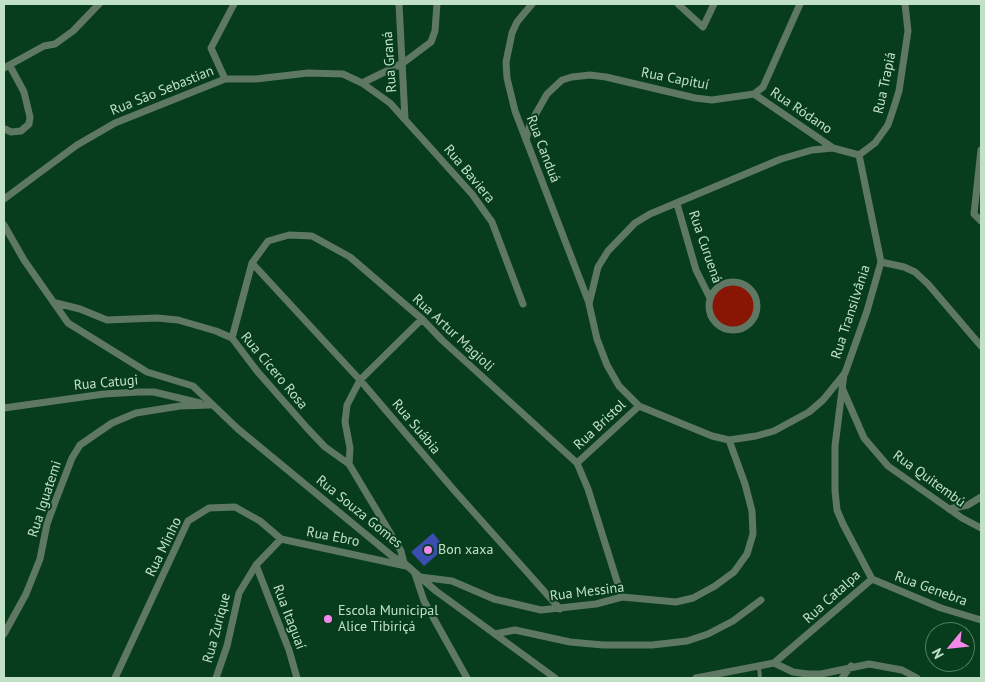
<!DOCTYPE html>
<html>
<head>
<meta charset="utf-8">
<style>
	body { margin:0 }
	#map { position:relative; width:985px; height:682px; overflow:hidden; background:#073c1c; font-family:"PT Sans",sans-serif }
	canvas { display:block }
	.frame { position:absolute; inset:0; border:5px solid #c1e1c7; pointer-events:none }
	.north { position:absolute; left:925px; top:622px; width:50px; height:50px; box-sizing:border-box; background:#073c1c; border:1px solid #517e60; border-radius:50%; rotate:242deg; font-size:14px; font-weight:700; line-height:20px; text-align:center; color:#c1e1c7 }
	.north::after { content:''; display:block; margin:auto; width:18px; height:22px; background:#f788eb; clip-path:polygon(50% 0,100% 100%,50% 72%,0 100%) }
</style>
</head>
<body>
<div id="map">
<canvas width="985" height="682"></canvas>
<div class="frame"></div>
<div class="north">N</div>
</div>
<script>
const c = document.querySelector('canvas').getContext('2d');
c.lineJoin = 'round';
function paint(path, color) { c.fillStyle = color; c.fill(path, 'evenodd'); }
const toPath = rows => new Path2D(rows.map(r => 'M' + r).join(''));
function stroke(path, color, width, dash) { c.strokeStyle = color; c.lineWidth = width; c.lineCap = dash ? 'butt' : 'round'; c.setLineDash(dash || []); c.stroke(path); }
function drawText(font, color, halo, rows, align = 'center') {
  c.font = font + ' "PT Sans",sans-serif'; c.lineWidth = 4; c.setLineDash([]); c.textBaseline = 'middle'; c.strokeStyle = halo; c.fillStyle = color; for (const [text, x, y, turn = 0] of rows) {
    c.save(); c.translate(x, y); c.rotate((+turn || 0) * Math.PI / 180); c.textAlign = isNaN(turn) ? turn : align; if (halo) c.strokeText(text, 0, 0); c.fillText(text, 0, 0); c.restore();
  }
}
const green = toPath([
	'711 307a22 22 0 1 1 44 0a22 22 0 1 1-44 0Z'
]);
const building = toPath([
	[433,533,445,548,424,566,411,552]
]);
const service = toPath([
	[759,666,760,678]
]);
const minor = toPath([
	[399,4,405,119],
	[532,4,517,22,512,33,506,62,507,78,515,111,589,303],
	[678,4,703,27,714,4],
	[4,68,44,46,55,44,73,31,99,4],
	[225,79,211,48,234,4],
	[362,83,403,63,431,42,435,31,437,4],
	[754,94,833,148],
	[5,129,11,132,21,131,29,124,30,117,24,92,10,66],
	[526,140,530,124,547,94,562,80,572,77,590,75,606,77,695,98,712,100,754,94,763,87,768,76,800,4],
	[833,148,859,155,881,262,867,311,845,373,823,400,809,412,774,431,756,436,729,440,712,436,639,406,619,386,607,365,597,339,589,304,598,267,608,251,635,223,650,214,781,159,812,150,833,148],
	[981,150,974,214,981,221],
	[859,155,875,143,888,125,894,107,899,91,908,31,905,4],
	[4,199,77,145,115,123,225,79,256,79,308,73,343,74,362,83,390,103,472,194,492,222,523,304],
	[677,204,696,270,710,298],
	[4,225,24,260,68,323,147,372,193,386,238,429,392,556,404,563,436,591,555,678],
	[881,262,904,267,915,272,928,284,981,346],
	[252,263,360,380,453,489,560,609],
	'709 306a24 24 0 1 1 48 0a24 24 0 1 1-48 0Z',
	[56,303,80,309,107,320,157,318,178,320,216,331,232,338,257,371,307,428,325,447,349,464,401,551,404,563],
	[232,338,252,263,268,241,289,235,312,236,350,257,422,319,442,340,577,463,588,489,622,597],
	[844,374,835,446,835,491,837,510,843,524,872,579],
	[843,390,864,438,888,466,962,518,981,528],
	[4,408,104,394,139,392,154,392,200,403],
	[577,463,639,406],
	[349,464,350,448,345,422,347,405,360,380,422,319],
	[949,509,968,505,981,497],
	[256,565,289,650,297,678],
	[415,574,424,601,467,678],
	[420,577,452,581,494,599,541,610,596,604,622,597,676,602,693,598,715,586,734,572,747,554,753,534,752,511,745,484,729,440],
	[872,579,941,608,981,620],
	[4,634,26,594,40,559,47,524,55,502,72,458,80,445,112,423,136,413,180,406,210,405],
	[495,634,515,630,570,642,603,645,652,645,687,641,708,634,733,621,761,600],
	[774,663,793,672,808,674,821,674,869,664,902,670,917,678],
	[115,678,188,521,209,508,235,507,260,521,281,539,406,566],
	[216,678,227,646,239,593,256,565,281,539],
	[696,678,774,663,872,579],
	[842,678,851,666]
]);
const markers = [
	[428,550,5,"#f788eb"],
	[328,619,5,"#f788eb"]
];
const streetNames = [
	["Rua Graná",390,62,-94],
	["Rua Capituí",675,79,11],
	["Rua Trapiá",885,83,-78],
	["Rua São Sebastian",162,91,-22],
	["Rua Ródano",801,111,34],
	["Rua Canduá",543,149,69],
	["Rua Baviera",469,174,50],
	["Rua Curuená",705,247,71],
	["Rua Transilvânia",851,312,-72],
	["Rua Artur Magioli",453,333,43],
	["Rua Cícero Rosa",274,371,50],
	["Rua Catugi",106,383,-5],
	["Rua Bristol",600,425,-43],
	["Rua Suábia",416,427,50],
	["Rua Quitembú",929,479,36],
	["Rua Iguatemi",45,499,-72],
	["Rua Souza Gomes",359,512,39],
	["Rua Ebro",333,537,11],
	["Rua Minho",164,547,-64],
	["Rua Genebra",931,589,20],
	["Rua Messina",587,592,-7],
	["Rua Catalpa",832,597,-42],
	["Rua Itaguaí",289,617,69],
	["Rua Zurique",217,628,-75]
];
const poiNames = [
	["Bon xaxa",438,550],
	["Escola Municipal",338,611],
	["Alice Tibiriçá",338,627]
];
paint(green, '#891605');
paint(building, '#3b4dae');
stroke(service, '#5e7864', 4);
stroke(minor, '#5e7864', 7);
for (const [x, y, r, color] of markers) { const dot = new Path2D(); dot.arc(x, y, r, 0, 2 * Math.PI); c.fillStyle = color; c.fill(dot); stroke(dot, '#073c1c', 2); }
drawText('14px', '#c1e1c7', '#073c1c', streetNames);
drawText('14px', '#c1e1c7', '#073c1c', poiNames, 'left');
</script>
</body>
</html>
